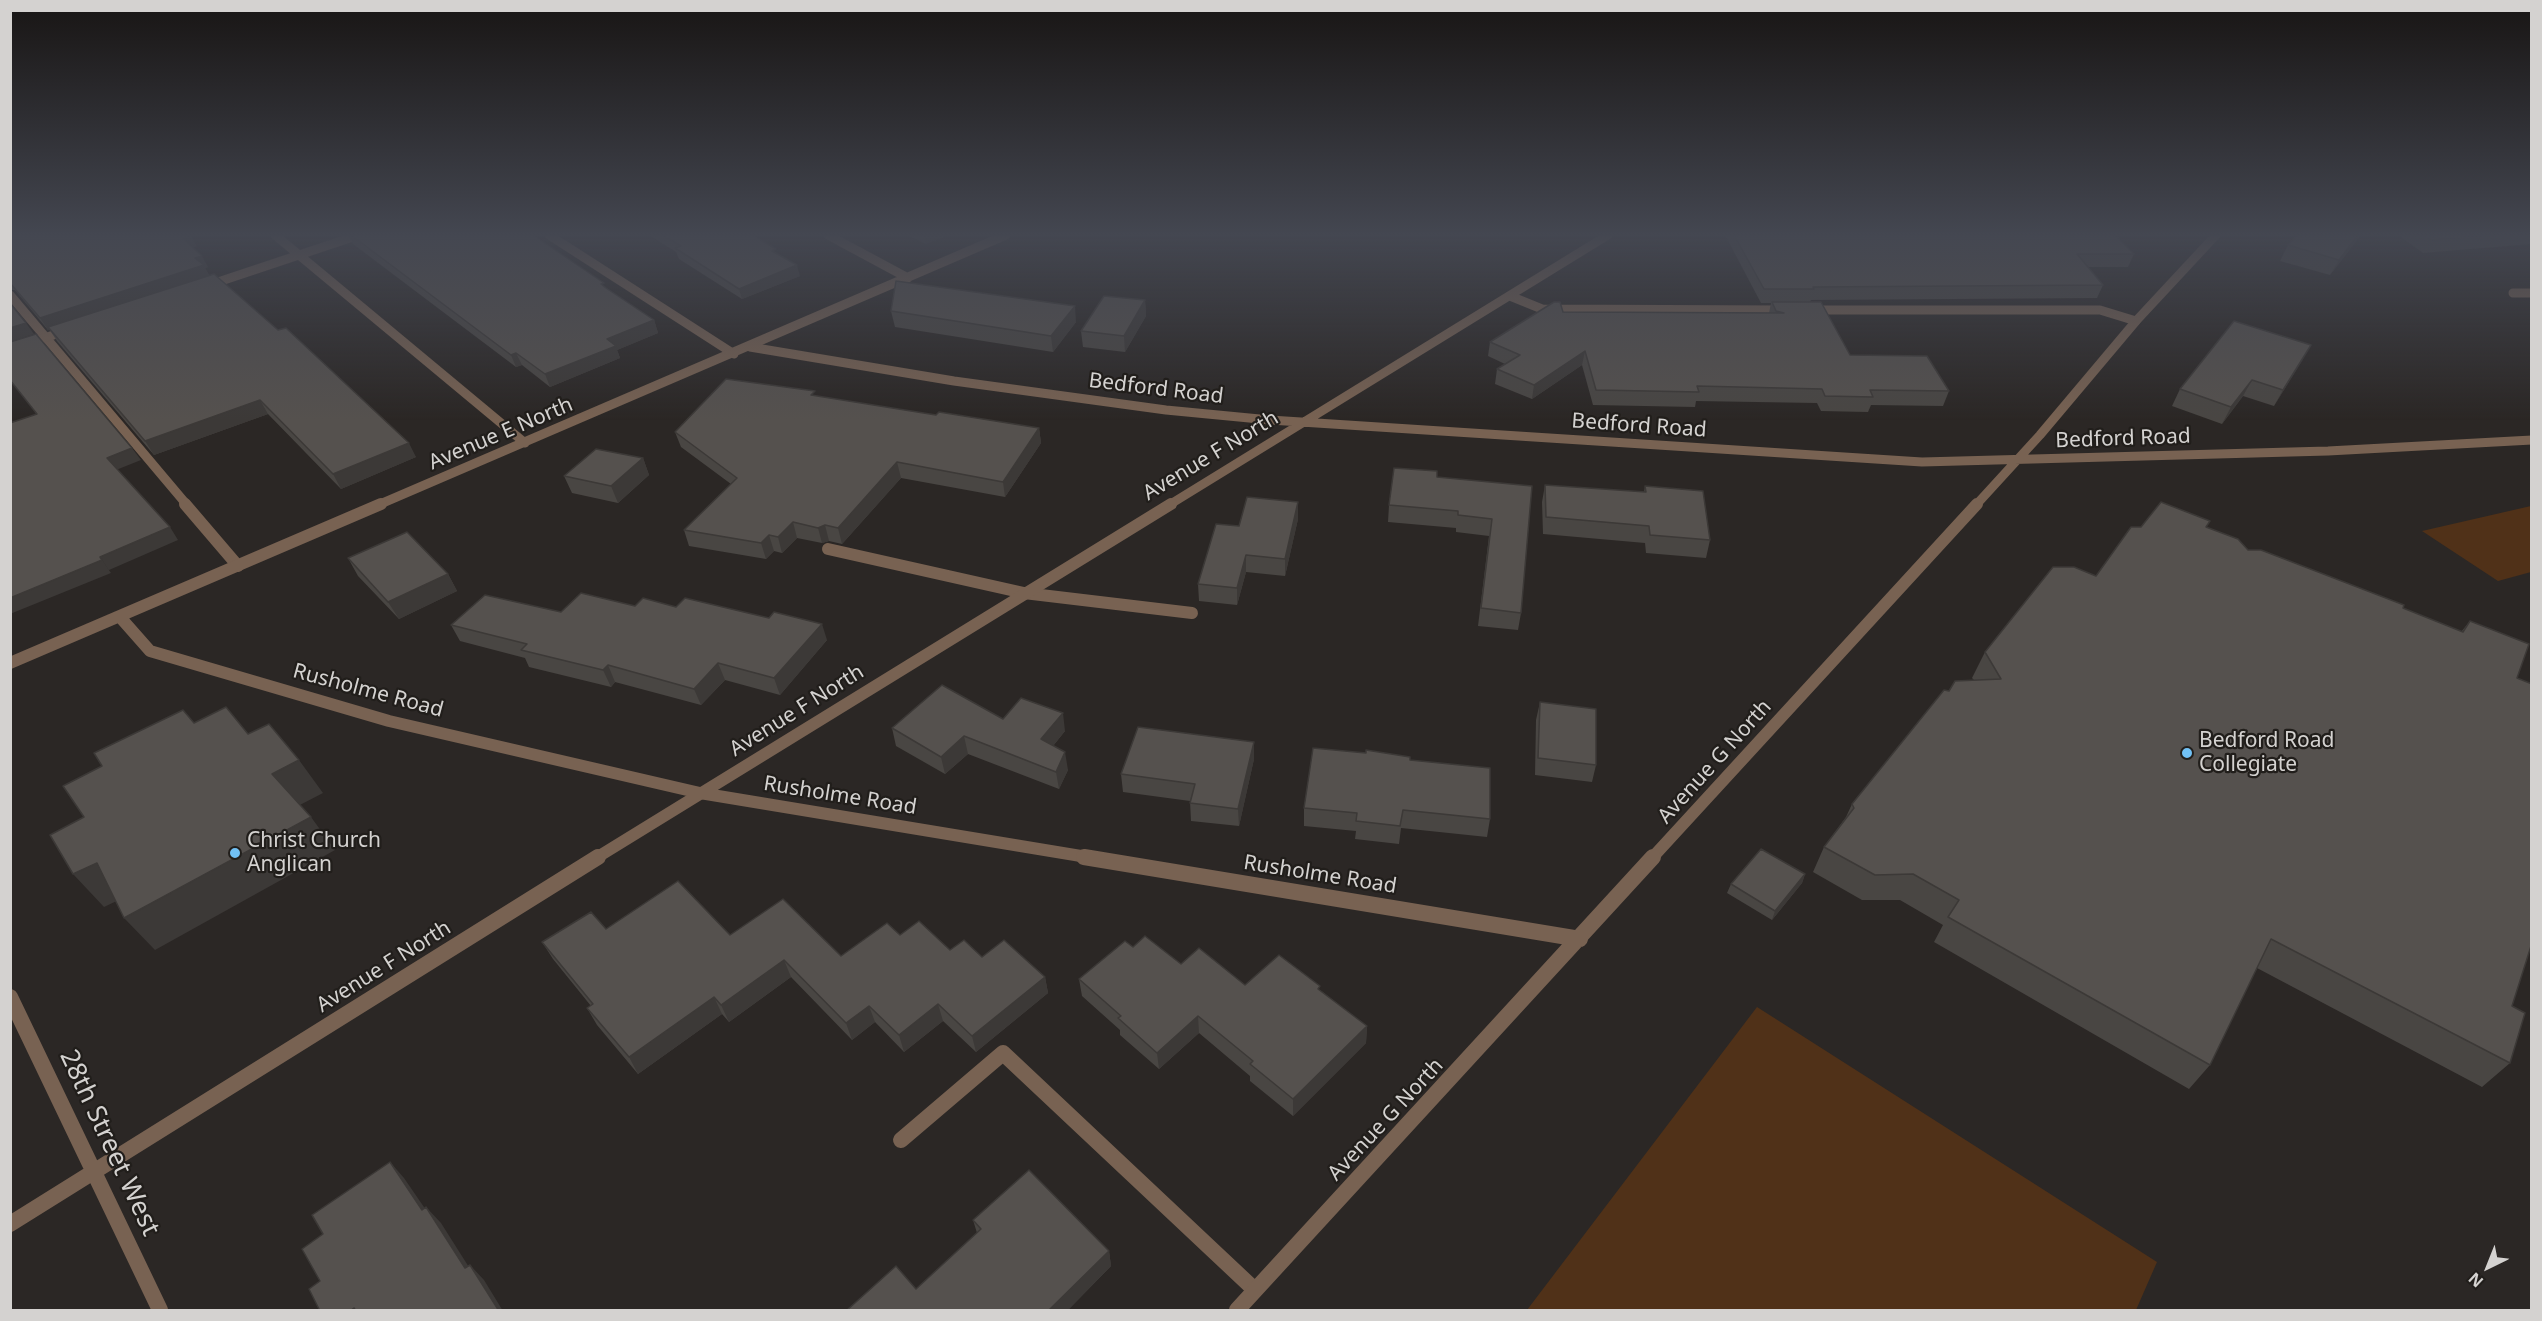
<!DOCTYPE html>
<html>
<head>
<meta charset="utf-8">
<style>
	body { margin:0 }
	#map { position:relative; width:2542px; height:1321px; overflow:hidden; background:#2b2725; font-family:"Noto Sans",sans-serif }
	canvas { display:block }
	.frame { position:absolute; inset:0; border:12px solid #d4d2d0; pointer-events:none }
	.north { position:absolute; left:2458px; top:1237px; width:60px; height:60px; -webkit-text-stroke:4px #211e1b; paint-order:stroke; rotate:223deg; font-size:16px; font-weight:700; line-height:24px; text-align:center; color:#d4d2d0 }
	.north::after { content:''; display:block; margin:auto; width:21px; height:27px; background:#d4d2d0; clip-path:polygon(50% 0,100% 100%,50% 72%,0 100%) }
</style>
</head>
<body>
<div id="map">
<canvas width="2542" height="1321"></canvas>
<div class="frame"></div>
<div class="north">N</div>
</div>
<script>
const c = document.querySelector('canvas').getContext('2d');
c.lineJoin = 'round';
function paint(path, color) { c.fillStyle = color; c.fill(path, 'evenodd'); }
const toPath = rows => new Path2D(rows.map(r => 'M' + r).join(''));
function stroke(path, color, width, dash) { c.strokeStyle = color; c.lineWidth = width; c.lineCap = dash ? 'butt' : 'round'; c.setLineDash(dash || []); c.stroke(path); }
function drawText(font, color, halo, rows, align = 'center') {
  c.font = font + ' "Noto Sans",sans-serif'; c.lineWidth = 4.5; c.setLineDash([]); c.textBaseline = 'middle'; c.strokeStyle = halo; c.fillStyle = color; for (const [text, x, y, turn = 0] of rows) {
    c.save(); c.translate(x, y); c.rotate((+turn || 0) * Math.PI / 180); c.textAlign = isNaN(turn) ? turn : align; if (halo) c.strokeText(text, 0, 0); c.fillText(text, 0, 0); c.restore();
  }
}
const green = toPath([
	[2531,506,2531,572,2498,581,2422,531],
	[1757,1007,2157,1262,2136,1310,1527,1310]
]);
const serviceFar2 = toPath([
	[549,235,734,354],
	[2513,293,2532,293],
	[10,295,187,505],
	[1510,296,1542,309,1786,310],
	[1809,310,2100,310,2136,321]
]);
const serviceFar1 = toPath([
	[185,504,238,566],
	[828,549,1024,593,1192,613]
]);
const service = toPath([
	[901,1140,1003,1053,1255,1290]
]);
const minorFar2 = toPath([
	[275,235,525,443],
	[828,235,908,278],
	[209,285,359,235],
	[750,347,954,381,1166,410,1270,420,1922,462,2328,451,2532,440],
	[10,349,69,330],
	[378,505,1006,235],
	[1169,505,1608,235],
	[1976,505,2040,435,2136,321,2216,235]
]);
const minorFar1 = toPath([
	[120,617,150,651,389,721,700,793,1093,858],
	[10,663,381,504],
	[596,858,1171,504],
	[1652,858,1977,504]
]);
const minor = toPath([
	[1084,857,1580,939],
	[10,997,160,1310],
	[10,1224,598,857],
	[1237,1310,1653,857]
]);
const wall = toPath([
	[10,235,197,246,193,247,208,267,205,268,209,275,416,457,341,489,268,414,154,455,57,341,49,329,48,330,15,290,10,290],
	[348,235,533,235,606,288,654,320,658,333,617,350,620,358,550,387,522,365,516,367,353,244],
	[649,235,752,235,778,254,800,276,742,299,679,259,676,252],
	[907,235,948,235,926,244],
	[1725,235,2115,235,2134,254,2128,267,2088,267,2103,285,2097,298,1811,300,1810,302,1850,355,1949,391,1943,406,1871,405,1868,412,1821,411,1817,403,1696,401,1695,407,1593,405,1582,365,1532,399,1495,384,1497,369,1505,364,1488,356,1490,342,1563,312,1769,313,1771,303,1761,303],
	[2297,235,2361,235,2330,275,2280,261,2288,245],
	[2398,235,2532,235,2532,244,2423,253],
	[1145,300,1146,316,1125,352,1083,347,1081,331],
	[891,311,1076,322,1053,352,895,327],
	[2311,345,2274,406,2243,396,2222,424,2172,406,2180,389],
	[816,396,936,415,1039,428,1041,443,1005,497,901,478,842,544,829,541,822,543,797,538,782,553,774,551,766,559,689,546,684,530,731,484,681,447,675,432],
	[643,458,649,475,618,503,572,493,564,476],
	[1437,477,1532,486,1521,613,1518,630,1478,626,1489,536,1456,532,1456,528,1388,522,1389,505],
	[1545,485,1644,492,1645,486,1710,540,1706,558,1646,553,1645,543,1543,534,1542,502],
	[1298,502,1298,519,1285,576,1246,572,1237,605,1199,601,1198,584,1239,526],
	[2207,527,2248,550,2403,608,2461,632,2470,621,2517,678,2532,684,2532,946,2530,947,2512,1006,2510,1063,2482,1087,2257,968,2210,1065,2189,1089,1934,942,1943,925,1900,900,1862,900,1813,872,1824,847,1846,817,1852,804,1949,691,1974,680,1972,678,1985,652,2096,576],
	[348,558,448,574,457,591,399,619,358,576],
	[676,607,827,640,780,695,725,680,701,705,615,682,611,687,529,667,525,658,460,641,451,625,561,612],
	[1540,702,1596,765,1592,782,1535,775,1536,720],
	[1003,719,1065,731,1053,746,1068,770,1059,789,968,754,945,774,896,746,892,728],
	[1254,759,1239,826,1191,821,1190,801,1123,792,1121,774],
	[1410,760,1490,819,1487,837,1401,828,1399,844,1355,839,1356,831,1304,826,1304,808],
	[1805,874,1802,883,1772,920,1727,893,1731,884],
	[606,929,730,935,841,956,900,935,950,950,982,957,1045,977,1048,993,976,1052,943,1021,904,1052,875,1022,852,1040,791,977,729,1022,722,1014,638,1074,597,1025,587,1008,591,1006,553,959,542,942],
	[1181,964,1245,985,1320,990,1367,1026,1366,1043,1293,1116,1250,1081,1250,1076,1199,1033,1159,1069,1120,1035,1120,1030,1082,996,1079,979],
	[973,1220,1109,1251,1111,1266,1067,1311,846,1311,916,1289,977,1233]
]);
const shadedWall = toPath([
	[191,235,197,246,189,249,183,238],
	[924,235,948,235,926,244],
	[2358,235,2361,235,2330,275,2339,260],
	[202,256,208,267,205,268,210,277,48,330,40,318],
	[797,265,800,276,742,299,739,289],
	[1145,300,1146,316,1125,352,1124,336],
	[1075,306,1076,322,1053,352,1051,336],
	[654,320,658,333,617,350,620,358,550,387,545,374,607,339],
	[26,323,34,334,10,342,10,328],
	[2311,345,2302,361,2274,406,2283,390],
	[1585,351,1582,365,1532,399,1534,385],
	[516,353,522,365,516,367,511,355],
	[2252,380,2243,396,2222,424,2231,407],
	[260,400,268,414,154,455,145,441],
	[1039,428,1041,443,1005,497,1003,482],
	[409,443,416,457,341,489,333,474],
	[132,448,141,460,116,470,107,458],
	[643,458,649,475,618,503,611,486],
	[897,462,901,478,842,544,838,528],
	[1298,502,1298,519,1285,576,1285,559],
	[793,522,797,538,782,553,778,537],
	[825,525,829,541,822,543,818,528],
	[170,527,178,540,109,570,100,557],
	[769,535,774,551,766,559,761,543],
	[1246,555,1246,572,1237,605,1237,588],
	[102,560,111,573,10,614,10,598],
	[448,574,457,591,399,619,388,602],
	[822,624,827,640,780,695,774,678],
	[718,663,725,680,701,705,694,689],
	[608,665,615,682,611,687,603,670],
	[1063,713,1065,731,1044,757,1041,739],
	[964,736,968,754,945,774,941,757],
	[1254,742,1254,759,1239,826,1238,809],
	[1065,752,1068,770,1059,789,1056,772],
	[299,760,323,793,296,807,272,774],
	[311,817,335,850,155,950,124,918],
	[97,863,127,896,104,907,73,874],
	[1805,874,1802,883,1772,920,1775,911],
	[784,960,791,977,729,1022,721,1005],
	[1045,977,1048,993,976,1052,972,1036],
	[714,997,722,1014,638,1074,629,1057],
	[938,1004,943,1021,904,1052,899,1035],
	[869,1006,875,1022,852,1040,846,1023],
	[1198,1016,1199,1033,1159,1069,1157,1053],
	[1367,1026,1366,1043,1293,1116,1293,1099],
	[390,1162,404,1178,437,1226,422,1210],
	[426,1207,441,1223,479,1283,465,1268],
	[1109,1251,1111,1266,1067,1311,1048,1311],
	[470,1265,484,1280,503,1311,499,1311]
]);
const building = toPath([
	[10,235,191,235,183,238,202,256,195,258,204,265,40,318,10,283,10,235],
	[351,235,533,235,604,283,601,284,606,288,654,320,607,339,616,346,545,374,516,353,511,355,351,235],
	[662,235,752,235,776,249,772,251,797,265,739,289,675,248,681,246,662,235],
	[1734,235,2115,235,2134,254,2077,254,2103,285,1813,287,1814,289,1764,289,1734,235],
	[2297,235,2358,235,2339,260,2288,245,2297,235],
	[2424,235,2489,235,2431,240,2424,235],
	[214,274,278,330,286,328,409,443,333,474,260,400,145,441,48,327,214,274],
	[896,281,1075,306,1051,336,891,311,896,281],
	[1104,296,1145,300,1124,336,1081,331,1104,296],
	[1554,302,1560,302,1563,312,1784,313,1776,311,1772,302,1821,302,1850,355,1927,356,1949,391,1870,390,1873,397,1825,396,1822,389,1697,386,1699,392,1596,390,1585,351,1534,385,1497,369,1520,355,1490,342,1554,302],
	[10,303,26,323,10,328,10,303],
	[2234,321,2311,345,2283,390,2252,380,2231,407,2180,389,2234,321],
	[36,334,132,448,107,458,170,527,100,557,102,560,10,598,10,423,37,414,10,380,10,342,36,334],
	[726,379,815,391,811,395,936,415,939,412,1039,428,1003,482,897,462,838,528,825,525,818,528,793,522,778,537,769,535,761,543,684,530,737,478,675,432,726,379],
	[596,449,643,458,611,486,564,476,596,449],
	[1394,468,1437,471,1437,477,1532,486,1521,613,1481,608,1492,519,1458,515,1458,511,1389,505,1394,468],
	[1545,485,1646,492,1645,486,1703,491,1710,540,1650,535,1649,526,1546,517,1545,485],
	[1247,497,1298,502,1285,559,1246,555,1237,588,1198,584,1216,524,1239,526,1247,497],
	[2161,502,2210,521,2206,527,2238,539,2248,550,2261,550,2404,605,2403,608,2463,632,2470,621,2529,644,2517,678,2532,684,2532,943,2512,1006,2525,1013,2510,1063,2271,939,2210,1065,1948,917,1959,900,1913,874,1875,875,1824,847,1854,808,1852,804,1944,690,1949,691,1955,681,2001,679,1985,652,2053,567,2074,567,2096,576,2131,527,2141,527,2161,502],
	[407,532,448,574,388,602,348,558,407,532],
	[581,593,635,606,643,598,676,607,685,598,769,618,774,612,822,624,774,678,718,663,694,689,608,665,603,670,521,650,527,644,451,625,485,595,561,612,581,593],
	[942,685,1003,719,1021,698,1063,713,1041,739,1065,752,1056,772,964,736,941,757,892,728,942,685],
	[1540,702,1596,709,1596,765,1538,758,1540,702],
	[226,707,248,734,269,724,299,760,272,774,311,817,124,918,97,863,73,874,50,835,84,817,63,786,102,766,94,753,183,710,194,723,226,707],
	[1138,727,1254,742,1238,809,1190,803,1195,784,1121,774,1138,727],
	[1313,748,1366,753,1366,750,1410,757,1410,760,1490,768,1490,819,1403,810,1400,826,1356,821,1357,813,1304,808,1313,748],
	[1761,849,1805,874,1775,911,1731,884,1761,849],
	[678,881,730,935,783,899,841,956,887,923,900,935,919,921,950,950,964,940,982,957,1004,940,1045,977,972,1036,938,1004,899,1035,869,1006,846,1023,784,960,721,1005,714,997,629,1057,587,1008,593,1004,542,942,591,912,606,929,678,881],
	[1145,936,1181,964,1199,948,1245,985,1279,955,1320,986,1318,989,1367,1026,1293,1099,1250,1064,1253,1061,1198,1016,1157,1053,1118,1018,1121,1016,1079,979,1125,941,1133,947,1145,936],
	[390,1162,422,1210,426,1207,465,1268,470,1265,499,1311,356,1311,354,1308,350,1311,320,1311,309,1289,320,1281,302,1249,323,1234,312,1215,390,1162],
	[1029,1170,1109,1251,1048,1311,846,1311,896,1266,916,1289,981,1229,973,1220,1029,1170]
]);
const markers = [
	[2187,753,6,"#71c1f5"],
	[235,853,6,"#71c1f5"]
];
const streetNames = [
	["Bedford Road",1156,389,7],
	["Bedford Road",1639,426,4],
	["Avenue E North",501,434,-23],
	["Bedford Road",2123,439,-2],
	["Avenue F North",1211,456,-31],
	["Rusholme Road",368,691,15],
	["Avenue F North",797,711,-32],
	["Avenue G North",1715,762,-48],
	["Rusholme Road",840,796,9],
	["Rusholme Road",1320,875,9],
	["Avenue F North",384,967,-32],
	["Avenue G North",1386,1120,-47]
];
const poiNames = [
	["Bedford Road",2199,741],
	["Collegiate",2199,765],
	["Christ Church",247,841],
	["Anglican",247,865]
];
const nearStreetnames = [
	["28th Street West",109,1143,65]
];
paint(green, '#503118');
stroke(serviceFar2, '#786252', 9);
stroke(serviceFar1, '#786252', 12);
stroke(service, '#786252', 16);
stroke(minorFar2, '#786252', 9);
stroke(minorFar1, '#786252', 12);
stroke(minor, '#786252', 16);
paint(wall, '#494643');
paint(shadedWall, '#3c3937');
paint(building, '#55514e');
stroke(building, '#3c3937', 1.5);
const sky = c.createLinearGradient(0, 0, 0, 420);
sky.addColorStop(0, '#181514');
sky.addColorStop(0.56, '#444751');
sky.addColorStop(1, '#44475100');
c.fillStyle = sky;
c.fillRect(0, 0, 2542, 420);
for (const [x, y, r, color] of markers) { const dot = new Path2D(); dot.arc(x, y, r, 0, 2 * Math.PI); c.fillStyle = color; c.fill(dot); stroke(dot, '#211e1b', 2); }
drawText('21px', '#d4d2d0', '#211e1b', streetNames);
drawText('21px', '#d4d2d0', '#211e1b', poiNames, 'left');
drawText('26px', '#d4d2d0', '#211e1b', nearStreetnames);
</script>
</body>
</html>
